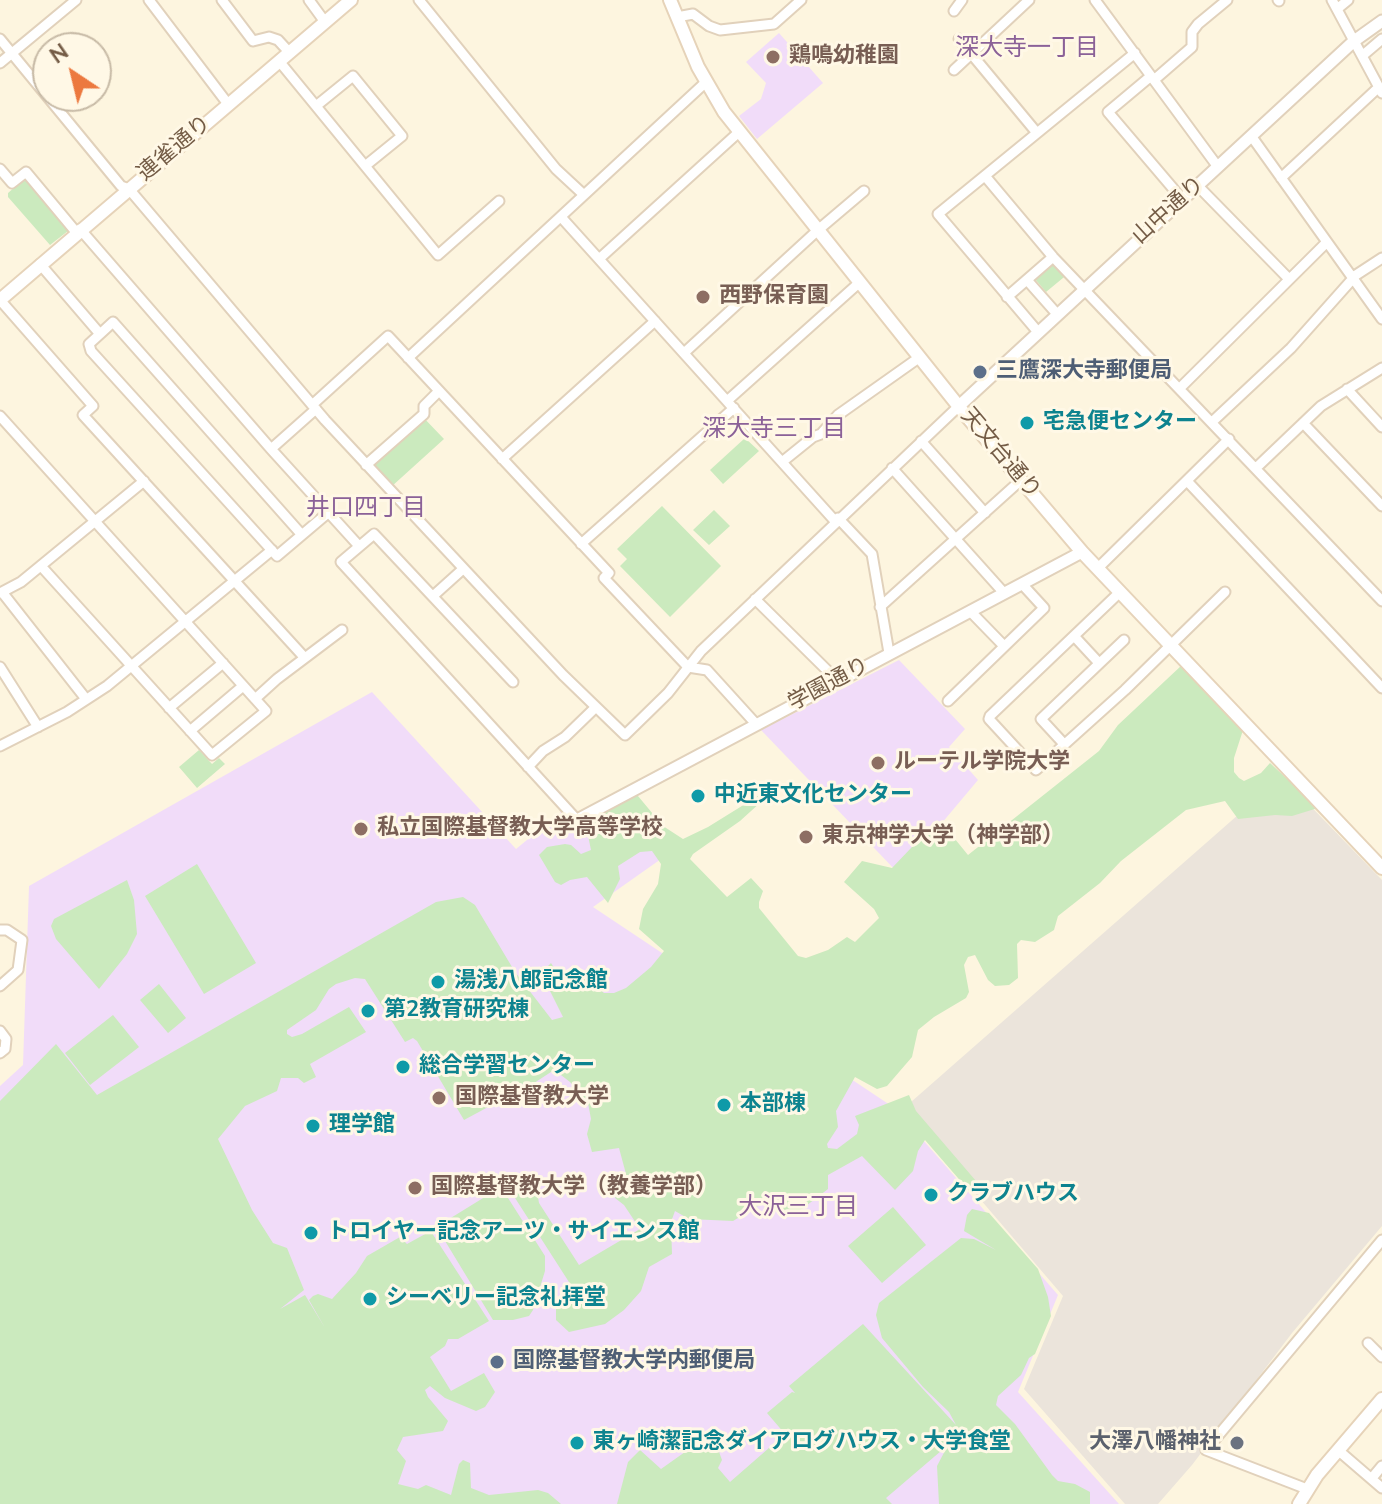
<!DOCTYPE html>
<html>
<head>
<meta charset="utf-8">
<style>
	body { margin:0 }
	#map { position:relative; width:1382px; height:1504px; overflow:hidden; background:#fdf5df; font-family:"Nunito Sans",sans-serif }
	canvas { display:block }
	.north { position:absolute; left:32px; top:32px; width:80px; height:80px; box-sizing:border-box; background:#fff8e6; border:2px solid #c7baa6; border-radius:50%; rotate:325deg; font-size:22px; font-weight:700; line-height:32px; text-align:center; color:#745c46 }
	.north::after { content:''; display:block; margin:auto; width:28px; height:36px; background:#ec793f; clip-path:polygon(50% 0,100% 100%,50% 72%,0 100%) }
</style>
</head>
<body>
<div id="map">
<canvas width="1382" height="1504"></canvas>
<div class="north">N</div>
</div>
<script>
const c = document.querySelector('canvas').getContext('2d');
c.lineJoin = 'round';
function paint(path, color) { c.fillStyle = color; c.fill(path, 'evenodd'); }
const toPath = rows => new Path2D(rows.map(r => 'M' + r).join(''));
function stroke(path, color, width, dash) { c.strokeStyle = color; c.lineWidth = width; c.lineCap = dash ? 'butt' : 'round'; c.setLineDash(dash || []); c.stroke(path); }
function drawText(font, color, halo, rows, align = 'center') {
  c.font = font + ' "Nunito Sans","Noto Sans JP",sans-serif'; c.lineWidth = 6; c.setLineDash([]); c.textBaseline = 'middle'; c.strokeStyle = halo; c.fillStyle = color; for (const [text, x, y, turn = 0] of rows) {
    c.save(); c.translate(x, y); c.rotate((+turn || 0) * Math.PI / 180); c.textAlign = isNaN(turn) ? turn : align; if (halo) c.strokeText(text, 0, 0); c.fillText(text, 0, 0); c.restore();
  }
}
const industrial = toPath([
	[1293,788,1382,880,1382,1226,1292,1333,1192,1465,1158,1504,1125,1504,1024,1389,1063,1296,903,1109,1263,793]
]);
const education = toPath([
	[779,33,823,83,757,139,739,116,761,99,766,83,746,62],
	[899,660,965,729,949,747,978,780,899,874,761,730],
	[372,692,516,849,561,812,572,823,629,793,678,847,593,907,896,1109,1058,1295,1018,1392,1119,1504,225,1504,0,1420,0,1086,23,1065,29,886]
]);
const green = toPath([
	[27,179,68,231,50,245,8,197,8,193,23,180],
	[1058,261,1069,273,1046,292,1035,279],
	[421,415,444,439,391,487,371,464],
	[745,438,759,451,723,484,710,470],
	[662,506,721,566,670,617,620,566,627,559,617,549],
	[714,510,730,526,709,545,693,530],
	[1182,665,1244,727,1234,758,1234,772,1239,778,1244,781,1261,773,1270,763,1318,808,1292,816,1275,815,1238,819,1225,801,1186,810,1121,861,1100,883,1058,916,1054,930,1035,942,1021,940,1017,944,1018,978,1009,985,995,986,988,980,975,955,968,957,964,965,969,992,966,998,934,1017,918,1030,912,1057,887,1086,877,1089,855,1077,836,1111,838,1127,827,1144,828,1148,837,1149,857,1134,859,1125,855,1116,909,1095,916,1111,976,1181,978,1188,971,1193,925,1140,918,1151,913,1171,895,1190,862,1156,828,1175,828,1189,798,1212,785,1211,766,1201,733,1221,689,1219,675,1211,671,1222,672,1254,649,1267,641,1291,624,1310,605,1324,569,1332,556,1320,556,1301,576,1293,508,1187,519,1180,535,1180,539,1203,579,1265,640,1229,624,1205,615,1198,626,1174,619,1148,592,1152,587,1134,591,1119,588,1103,570,1082,561,1075,551,1072,528,1087,520,1083,501,1094,503,1099,464,1120,417,1041,413,1038,405,1042,365,979,355,978,336,984,329,989,316,1010,287,1030,287,1034,292,1037,302,1034,349,1007,366,1032,310,1064,316,1077,304,1083,298,1078,281,1078,277,1091,245,1106,218,1139,252,1210,273,1243,287,1248,304,1290,280,1309,305,1295,325,1328,309,1300,313,1296,318,1294,332,1299,356,1273,367,1256,400,1237,407,1244,427,1233,432,1233,489,1321,458,1339,448,1339,445,1346,430,1357,451,1391,484,1373,495,1392,485,1407,476,1411,445,1398,430,1386,425,1390,428,1397,448,1421,443,1431,403,1437,397,1450,406,1461,398,1484,418,1489,426,1485,451,1495,459,1464,463,1460,470,1463,471,1488,489,1495,538,1490,548,1493,561,1504,0,1504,0,1101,56,1044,97,1095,436,902,463,897,475,905,515,972,552,1020,563,1017,541,973,551,963,562,980,581,973,604,993,614,993,626,988,651,967,664,951,639,929,643,909,658,884,661,864,652,851,640,852,618,866,620,879,608,903,587,877,570,880,561,885,555,882,539,855,547,847,565,844,571,845,581,854,591,850,585,821,633,790,663,826,683,839,708,827,758,796,761,802,740,821,693,854,690,859,727,897,751,878,763,891,759,902,759,908,798,956,806,958,828,950,847,937,855,942,879,918,874,909,844,882,862,861,892,868,931,827,946,828,968,855,1099,751,1118,725],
	[199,750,212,764,219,758,225,764,197,788,179,767],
	[197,864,256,963,204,994,145,896],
	[127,880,134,900,137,934,127,954,99,989,56,939,51,926,54,919],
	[159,984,186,1018,168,1033,140,1000],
	[113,1015,139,1047,90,1085,65,1053],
	[501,1187,545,1256,545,1271,533,1310,529,1316,513,1320,493,1320,439,1231,441,1224],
	[893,1207,926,1245,882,1283,848,1246],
	[972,1209,989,1213,1038,1269,1048,1297,1051,1316,1035,1354,1029,1358,1021,1375,998,1396,996,1405,1015,1424,1052,1475,1058,1481,1075,1484,1090,1492,1090,1504,939,1504,937,1466,948,1445,886,1498,892,1504,617,1504,628,1462,640,1450,661,1469,709,1435,714,1438,722,1460,718,1468,730,1482,785,1434,767,1413,792,1392,795,1393,789,1386,863,1324,956,1425,949,1412,923,1387,882,1338,876,1315,879,1303,961,1238,974,1239,996,1250,964,1231,967,1215]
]);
const minor = toPath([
	[149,0,228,104],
	[222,0,253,41,269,37,278,40,289,52],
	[309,0,325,22],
	[419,0,556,169,584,195],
	[1095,0,1218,167],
	[1278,0,1279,1],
	[1332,0,1382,93],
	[1337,9,1348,0],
	[954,11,962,0],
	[677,17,693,14,709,26,720,30,774,24,801,0],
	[0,39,121,186,129,189,325,420,563,675,625,735,668,693,701,651,959,406],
	[959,39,1037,133],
	[1362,56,1382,39],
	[279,61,438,255,499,201],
	[0,63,76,0],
	[954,70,1029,0],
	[1151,76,1108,112,1182,199],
	[1154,80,1192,47,1192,32,1198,24,1227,0],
	[316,106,353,76,402,136,365,166],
	[1252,137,1382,319],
	[0,169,12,183,26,172,76,232],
	[985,176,1053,257,1382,601],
	[1281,178,1379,87],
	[1197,185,1289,279],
	[561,217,835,521],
	[80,229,271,449,359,546],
	[599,259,739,132],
	[40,264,100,334,89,344,91,351,277,556,329,512],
	[1027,280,1057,314],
	[1007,297,1053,257],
	[0,300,93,406,83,415,304,657],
	[1038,332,938,214,1135,53],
	[100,334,113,322,302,535],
	[684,353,818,230,864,191],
	[408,358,706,82],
	[1180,388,1327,242],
	[1347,389,1382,427],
	[727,401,860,282],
	[312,405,388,336,609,573,604,578,688,667,707,670,756,724],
	[0,416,266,711,212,755,41,566],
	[1212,422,1291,348,1356,275,1382,258],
	[1303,423,1382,506],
	[921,441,985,513],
	[271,449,316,409],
	[502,459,655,321],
	[782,462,813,437,821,434,838,415,920,357],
	[366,465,424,414,424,406,439,391],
	[892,468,1004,593],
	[1256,468,1321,406,1382,368],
	[1187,481,1382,688],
	[838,518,872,554,889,653],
	[581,544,734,408],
	[1098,568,1229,439],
	[2,592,86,699],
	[1120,592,990,716,989,719,1036,770,1125,690,1225,592],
	[0,593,21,582,144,481],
	[433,596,463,569],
	[755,599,839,682],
	[880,607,1021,480],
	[970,611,1004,646],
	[1074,636,1099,663],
	[0,667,38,727],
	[513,682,374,534,341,562,577,820],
	[255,699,277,679,342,630],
	[948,701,1044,608,1022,584],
	[169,708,223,663],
	[190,731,243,686],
	[1064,744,1041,719,1124,640],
	[0,746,67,712,107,686,272,550],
	[528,767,543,751,565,737,596,707],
	[0,930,7,930,22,940,18,970,0,986],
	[0,1031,6,1039,5,1049,0,1053],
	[1368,1343,1382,1357],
	[1339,1451,1382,1488],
	[1372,1478,1382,1466],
	[1307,1489,1206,1450,1382,1240]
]);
const tertiary = toPath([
	[959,406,1354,41,1382,21],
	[577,820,1082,552]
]);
const secondary = toPath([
	[670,0,698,67,724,112,964,413,1082,552,1382,868],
	[0,300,351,0],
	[1299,1504,1317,1475,1382,1399]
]);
const markers = [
	[773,57,8,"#8d6e63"],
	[703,297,8,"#8d6e63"],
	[980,372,8,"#5c6f8a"],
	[1027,423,8,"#0f9aa8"],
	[878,763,8,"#8d6e63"],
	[698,796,8,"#0f9aa8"],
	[361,829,8,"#8d6e63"],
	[806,837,8,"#8d6e63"],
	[438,982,8,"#0f9aa8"],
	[368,1011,8,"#0f9aa8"],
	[403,1067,8,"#0f9aa8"],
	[439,1098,8,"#8d6e63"],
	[724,1105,8,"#0f9aa8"],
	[313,1126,8,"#0f9aa8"],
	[415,1188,8,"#8d6e63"],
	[931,1195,8,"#0f9aa8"],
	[311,1233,8,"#0f9aa8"],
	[370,1299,8,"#0f9aa8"],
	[497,1362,8,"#5c6f8a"],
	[577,1443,8,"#0f9aa8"],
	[1237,1443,8,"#6b7280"]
];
const educationNames = [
	["鶏鳴幼稚園",789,57],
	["西野保育園",719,297],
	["ルーテル学院大学",894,763],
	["私立国際基督教大学高等学校",377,829],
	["東京神学大学（神学部）",822,837],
	["国際基督教大学",455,1098],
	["国際基督教大学（教養学部）",431,1188]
];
const streetNames = [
	["連雀通り",175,149,-40],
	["山中通り",1169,211,-42],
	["天文台通り",1000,454,50],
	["学園通り",829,685,-28]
];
const serviceNames = [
	["三鷹深大寺郵便局",996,372],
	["国際基督教大学内郵便局",513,1362]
];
const cultureNames = [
	["宅急便センター",1043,423],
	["中近東文化センター",714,796],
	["湯浅八郎記念館",454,982],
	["第2教育研究棟",384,1011],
	["総合学習センター",419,1067],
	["本部棟",740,1105],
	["理学館",329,1126],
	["クラブハウス",947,1195],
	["トロイヤー記念アーツ・サイエンス館",327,1233],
	["シーベリー記念礼拝堂",386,1299],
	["東ヶ崎潔記念ダイアログハウス・大学食堂",593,1443]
];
const worshipNames = [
	["大澤八幡神社",1221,1443]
];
const neighbourhoodNames = [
	["深大寺一丁目",1027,49],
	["深大寺三丁目",774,430],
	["井口四丁目",366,509],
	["大沢三丁目",798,1208]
];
paint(industrial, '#ebe4db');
paint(education, '#f1dcf9');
paint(green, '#cbeabe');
stroke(minor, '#e1d1bb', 13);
stroke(tertiary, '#e1d1bb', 15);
stroke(secondary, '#e6d3b9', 16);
stroke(minor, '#fff', 9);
stroke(tertiary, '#fff', 11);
stroke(secondary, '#fff', 12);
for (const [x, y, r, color] of markers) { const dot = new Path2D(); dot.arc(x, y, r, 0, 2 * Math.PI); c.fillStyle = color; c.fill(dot); stroke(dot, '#fff8e6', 3); }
drawText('bold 22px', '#785e54', '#fff8e6', educationNames, 'left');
drawText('22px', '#745c46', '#fff8e6', streetNames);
drawText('bold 22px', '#4e5e75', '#fff8e6', serviceNames, 'left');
drawText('bold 22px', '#0d838f', '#fff8e6', cultureNames, 'left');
drawText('bold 22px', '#5b616d', '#fff8e6', worshipNames, 'right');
drawText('24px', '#8b6198', '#fff8e6', neighbourhoodNames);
</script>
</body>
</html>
